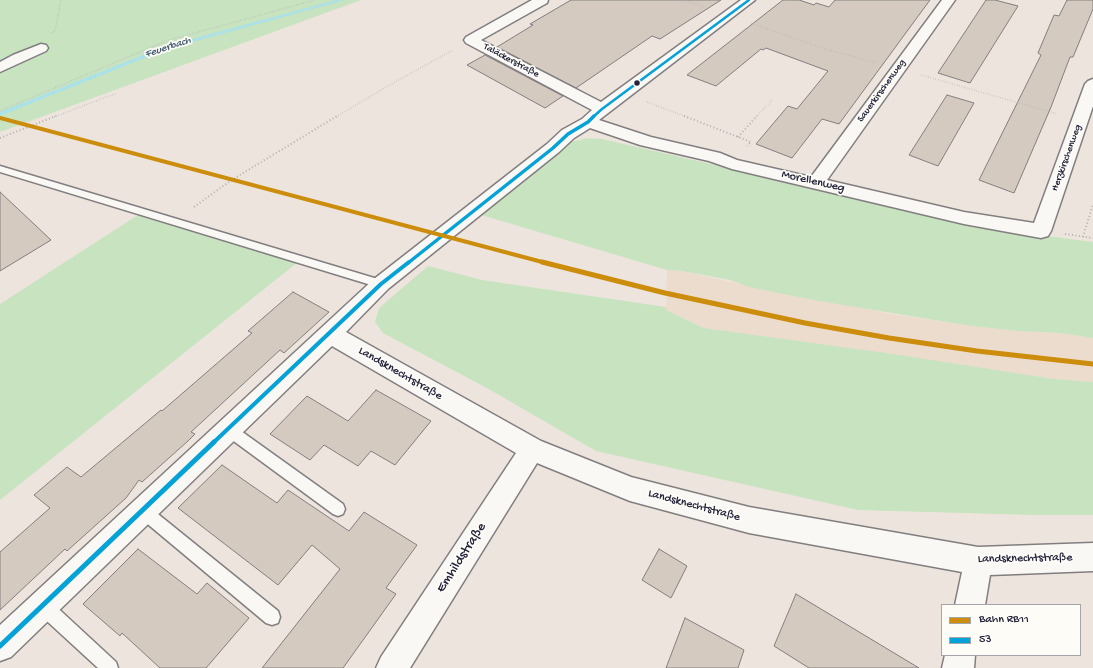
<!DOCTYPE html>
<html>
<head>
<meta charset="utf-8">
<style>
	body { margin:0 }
	#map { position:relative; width:1093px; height:668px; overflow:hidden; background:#ede5dd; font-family:"Gochi Hand",sans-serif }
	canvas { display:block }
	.legend { position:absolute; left:941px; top:604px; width:140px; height:52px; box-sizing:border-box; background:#fdfcf7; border:1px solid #a5a5ac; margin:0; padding:5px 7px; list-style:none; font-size:12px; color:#22223b }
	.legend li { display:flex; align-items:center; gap:8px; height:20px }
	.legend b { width:20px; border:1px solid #a5a5ac }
</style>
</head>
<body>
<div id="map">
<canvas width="1093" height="668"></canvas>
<ul class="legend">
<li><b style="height:5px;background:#cc8c0c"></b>Bahn RB11</li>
<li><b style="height:5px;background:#05a2d7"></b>53</li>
</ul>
</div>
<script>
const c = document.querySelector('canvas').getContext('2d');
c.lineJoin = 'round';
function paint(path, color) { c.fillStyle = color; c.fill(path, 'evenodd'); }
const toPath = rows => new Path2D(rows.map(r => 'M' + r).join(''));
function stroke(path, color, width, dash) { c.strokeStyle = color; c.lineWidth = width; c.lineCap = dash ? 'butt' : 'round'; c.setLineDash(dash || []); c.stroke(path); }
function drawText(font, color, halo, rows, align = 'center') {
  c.font = font + ' "Gochi Hand",sans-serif'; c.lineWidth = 3.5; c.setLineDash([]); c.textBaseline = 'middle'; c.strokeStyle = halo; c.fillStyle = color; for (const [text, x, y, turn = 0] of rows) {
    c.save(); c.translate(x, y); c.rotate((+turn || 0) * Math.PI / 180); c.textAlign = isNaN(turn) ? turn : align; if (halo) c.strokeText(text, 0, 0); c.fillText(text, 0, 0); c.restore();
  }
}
const built = toPath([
	[667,270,682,271,813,300,854,306,891,314,971,326,1018,331,1061,333,1093,338,1093,382,1054,379,704,328,666,310]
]);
const green = toPath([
	[0,0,361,0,0,132],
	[588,138,602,139,994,229,1093,242,1093,338,1061,333,1018,331,971,326,813,300,749,287,730,280,682,271,667,270,478,214,567,143],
	[138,215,298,262,0,500,0,304],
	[428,266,482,280,666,307,666,310,704,328,893,354,1054,379,1093,382,1093,515,1033,515,858,510,596,451,485,387,383,333,375,322,379,308]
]);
const stream = toPath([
	[336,0,345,0,167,49,0,116,0,112,163,47,336,0]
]);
const building = toPath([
	[571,0,721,0,660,39,652,36,576,88,497,47,533,25,530,24,571,0],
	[783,0,799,0,814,5,816,3,829,7,835,0,930,0,839,124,822,119,792,158,756,144,788,106,797,109,828,71,766,48,763,50,761,49,716,86,687,75,783,0],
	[986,0,995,0,1018,6,970,83,938,73,986,0],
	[1067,0,1093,0,1093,9,1073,57,1070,57,1051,107,1014,193,979,180,1041,55,1038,53,1054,15,1059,16,1067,0],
	[485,55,563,96,545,108,467,65,485,55],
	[947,95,974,103,938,166,909,155,947,95],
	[0,192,51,240,0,271,0,192],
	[293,292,329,312,284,353,280,350,191,432,195,434,188,441,142,482,139,480,126,498,67,551,65,549,0,610,0,552,50,508,34,495,67,467,81,477,161,410,162,411,252,333,248,331,293,292],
	[376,390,431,421,395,465,371,451,358,466,324,445,310,460,270,434,307,396,348,421,376,390],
	[222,465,277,503,288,490,349,531,364,512,417,545,386,588,396,594,343,668,262,668,340,569,312,545,278,585,178,508,222,465],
	[138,549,197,594,207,583,249,618,206,668,160,668,122,633,120,636,83,604,138,549],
	[659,549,687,566,671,598,642,580,659,549],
	[796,594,919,668,809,668,774,646,796,594],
	[685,618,744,650,738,668,666,668,685,618]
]);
const pathFar1 = toPath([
	[684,0,704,7],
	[751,23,822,48,877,63],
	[51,33,55,31,61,0],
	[921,75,1058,114],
	[647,102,687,117],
	[0,111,166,41,315,0],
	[54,117,117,93],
	[336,117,386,87,453,50],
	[756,117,772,100]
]);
const path = toPath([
	[684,116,751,142,747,146],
	[738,137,757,116],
	[0,138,56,116],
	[194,207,230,181,337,116],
	[1065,234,1093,238],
	[1083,237,1093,204]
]);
const service = toPath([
	[0,166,381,280,385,281,387,284,385,287,381,288,0,172,0,166],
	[229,424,234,426,343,504,345,509,343,514,338,516,333,514,224,434,222,430,224,426,229,424],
	[143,504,148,506,278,611,280,617,278,623,272,625,266,623,138,516,136,511,138,506,143,504],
	[43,598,49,600,116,662,118,668,98,668,37,612,35,606,37,600,43,598]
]);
const minor = toPath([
	[532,0,548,0,547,3,481,40,601,102,741,0,755,0,599,120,651,137,720,153,737,160,811,177,942,0,955,0,827,180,964,212,1034,223,1085,84,1088,81,1093,79,1093,106,1051,231,1048,236,1041,238,964,224,732,169,709,161,640,145,590,128,574,138,559,152,388,289,346,332,541,441,631,477,749,507,978,547,1093,543,1093,571,990,575,985,605,955,605,962,572,749,533,630,501,537,463,410,668,376,668,381,657,516,453,332,346,11,657,0,661,0,625,374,279,547,144,562,130,582,119,592,110,466,43,464,40,466,37,532,0],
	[41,44,46,45,48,48,46,51,0,72,0,62,13,55,41,44],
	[945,655,975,655,974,668,942,668,945,655]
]);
const bus1Far3 = toPath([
	[593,117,602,109,749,0]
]);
const bus1Far2 = toPath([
	[408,263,553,148,568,134,588,122,594,116]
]);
const bus1Far1 = toPath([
	[213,443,381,284,409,262]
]);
const bus1 = toPath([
	[0,646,214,442]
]);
const rail1Far1 = toPath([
	[0,118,546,263]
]);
const rail1 = toPath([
	[542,262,665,293,805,323,889,338,977,351,1093,364]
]);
const markers = [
	[637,83,3.5,"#22223b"]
];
const farStreetnames = [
	["Taläckerstraße",511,61,28],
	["Sauerkirschenweg",882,91,-54],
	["Herzkirschenweg",1067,158,-70]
];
const farWaternames = [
	["Feuerbach",168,48,-18]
];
const streetNames = [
	["Morellenweg",813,182,13],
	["Landsknechtstraße",400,374,30],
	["Landsknechtstraße",694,506,15],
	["Landsknechtstraße",1025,559,-1]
];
const nearStreetnames = [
	["Emhildstraße",462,558,-57]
];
paint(built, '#ecdcce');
paint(green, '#c8e3bf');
paint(stream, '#abe1e7');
paint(building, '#d5cabf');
stroke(building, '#827e80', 1);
stroke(service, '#827e80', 3);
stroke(minor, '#827e80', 3);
stroke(pathFar1, '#b2b0b2', 1.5, [0.5, 2]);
stroke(path, '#b2b0b2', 2, [1, 2.5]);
paint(service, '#f9f8f5');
paint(minor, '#f9f8f5');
stroke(bus1Far3, '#05a2d7', 2.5);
stroke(bus1Far2, '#05a2d7', 3.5);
stroke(bus1Far1, '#05a2d7', 4);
stroke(bus1, '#05a2d7', 5);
stroke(rail1Far1, '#cc8c0c', 4);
stroke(rail1, '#cc8c0c', 5);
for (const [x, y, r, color] of markers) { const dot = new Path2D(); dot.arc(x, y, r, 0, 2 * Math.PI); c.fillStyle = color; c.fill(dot); stroke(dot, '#fdfcf7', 1.5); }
drawText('10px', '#22223b', '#fdfcf7', farStreetnames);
drawText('italic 11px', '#435b70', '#fdfcf7', farWaternames);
drawText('12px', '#22223b', '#fdfcf7', streetNames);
drawText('14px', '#22223b', '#fdfcf7', nearStreetnames);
</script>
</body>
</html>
